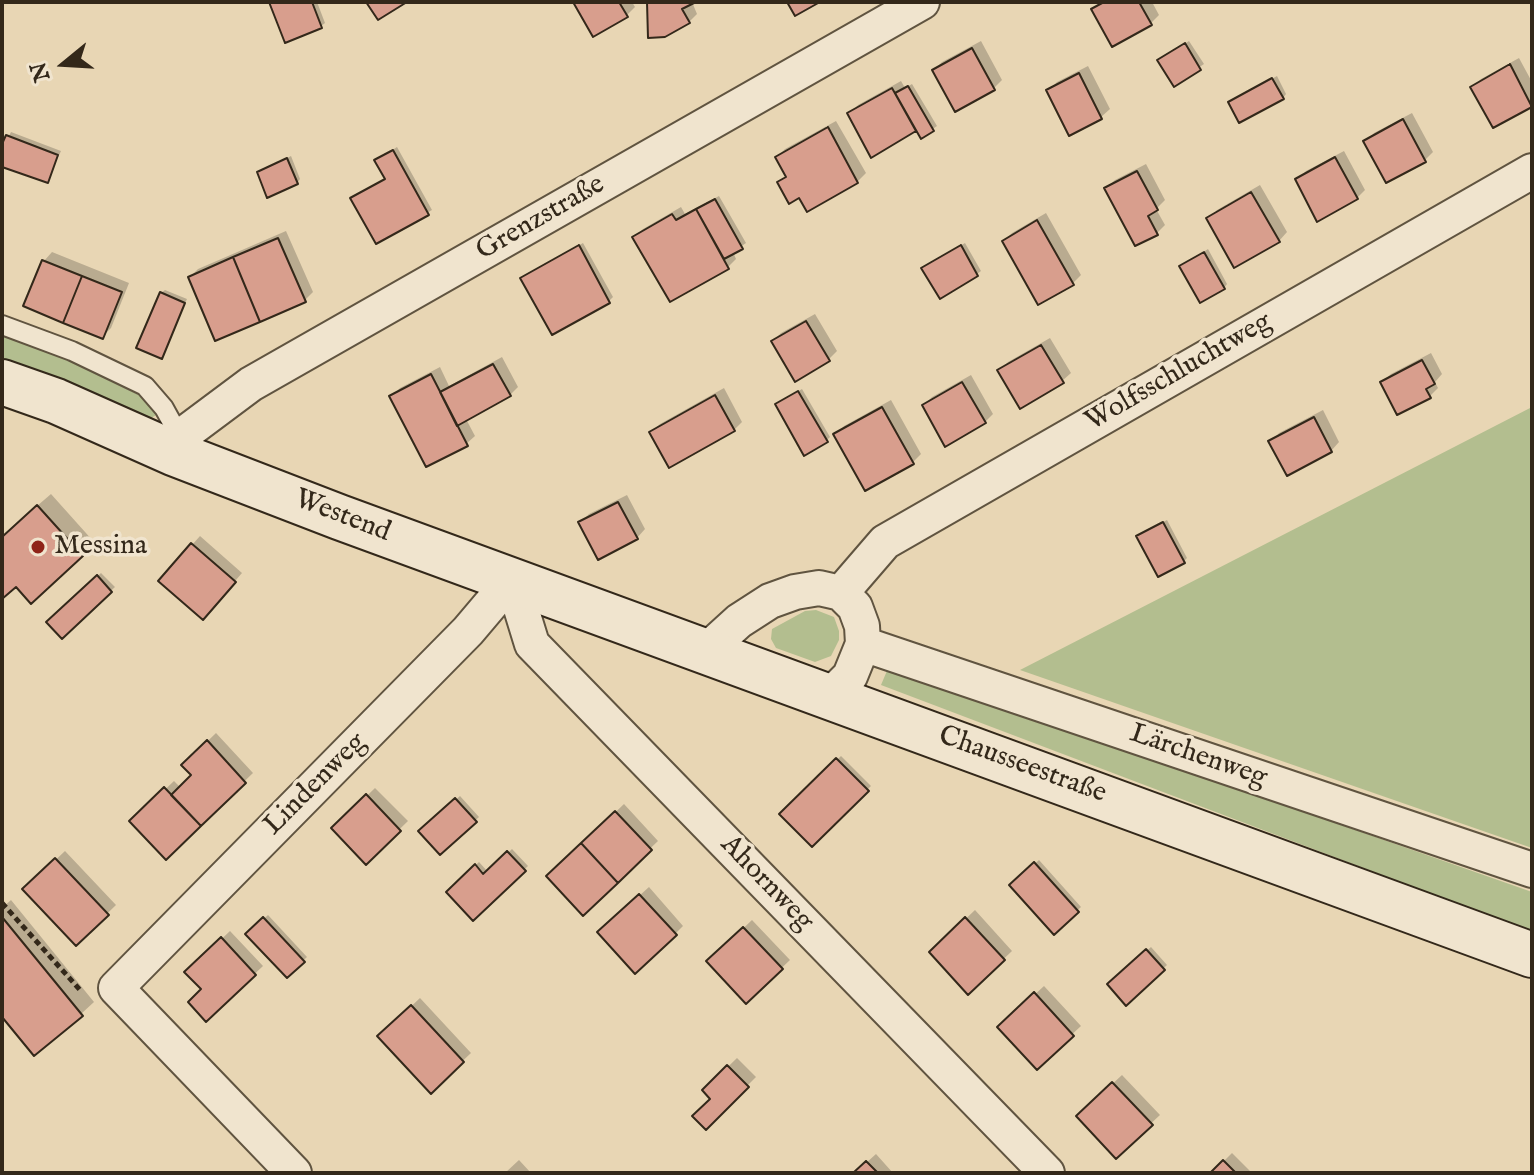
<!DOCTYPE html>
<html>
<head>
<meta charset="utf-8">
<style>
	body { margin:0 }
	#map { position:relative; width:1534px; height:1175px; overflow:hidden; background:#e8d6b4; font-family:"IM FELL English",serif }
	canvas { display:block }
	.frame { position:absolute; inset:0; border:4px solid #33281a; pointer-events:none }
	.north { position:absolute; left:24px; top:24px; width:80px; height:80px; -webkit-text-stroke:6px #f0e4ce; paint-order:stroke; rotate:252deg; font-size:22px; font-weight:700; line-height:32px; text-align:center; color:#33281a }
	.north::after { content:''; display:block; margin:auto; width:28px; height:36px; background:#33281a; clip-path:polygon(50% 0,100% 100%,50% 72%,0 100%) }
</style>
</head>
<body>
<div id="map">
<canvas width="1534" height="1175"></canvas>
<div class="frame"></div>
<div class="north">N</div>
</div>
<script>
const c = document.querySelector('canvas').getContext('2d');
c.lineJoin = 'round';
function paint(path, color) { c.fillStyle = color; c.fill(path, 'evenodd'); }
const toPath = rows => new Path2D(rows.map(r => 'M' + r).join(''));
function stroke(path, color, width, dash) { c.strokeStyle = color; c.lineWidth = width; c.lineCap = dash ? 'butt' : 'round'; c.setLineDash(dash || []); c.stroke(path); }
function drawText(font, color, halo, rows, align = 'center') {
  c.font = font + ' "IM FELL English",serif'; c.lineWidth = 7; c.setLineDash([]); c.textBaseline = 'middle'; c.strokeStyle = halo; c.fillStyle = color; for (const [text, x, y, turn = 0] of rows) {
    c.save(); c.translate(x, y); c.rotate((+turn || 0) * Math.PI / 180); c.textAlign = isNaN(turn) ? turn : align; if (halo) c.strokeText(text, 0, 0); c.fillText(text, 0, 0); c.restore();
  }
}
const green = toPath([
	[2,335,60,356,149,400,160,413,151,418,2,362],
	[1532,407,1532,848,1020,670],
	[816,610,834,617,839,631,839,640,831,656,815,662,776,648,771,639,772,629,805,611],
	[889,666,1532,892,1532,932,881,685]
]);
const shadow = toPath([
	[271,2,317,2,325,23,321,26],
	[575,2,632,2,635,7,627,15],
	[649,2,692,2,697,14,689,22],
	[1101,2,1152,2,1159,15,1150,24,1094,9],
	[981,41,1002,80,994,88,934,70,942,62],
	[1189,41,1204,64,1174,84,1163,57],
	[1519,58,1532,82,1532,105,1494,126,1473,87,1481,79],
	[1088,66,1110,109,1101,117,1070,133,1048,91,1057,82],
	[1277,76,1286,94,1283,98,1230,102],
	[901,81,905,88,912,84,937,126,921,137,917,128,872,155,850,114,858,105],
	[1412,113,1433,152,1425,160,1387,181,1366,142,1374,133],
	[836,121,866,173,857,182,800,195,780,182,787,175,777,157,785,149],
	[11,132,61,151,47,181,2,164,2,150],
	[397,147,432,210,377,242,357,195,386,178,377,160],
	[1344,151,1365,190,1357,198,1297,180,1306,171],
	[291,156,300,179,297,183,259,172],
	[1146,164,1165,200,1156,209,1165,225,1157,233,1106,188,1115,180],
	[1260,185,1287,232,1279,241,1209,219,1217,210],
	[719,196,746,243,733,252,736,259,728,267,670,300,634,237,643,229,681,207,685,214],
	[1046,213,1081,275,1072,284,1004,241,1012,233],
	[286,231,313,292,305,300,190,277,198,269],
	[583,243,613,297,609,301,527,274],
	[965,243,981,271,977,274,927,265],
	[1208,249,1227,284,1224,288,1182,266],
	[52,252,129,283,111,328,103,336,26,305,44,261],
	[165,290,187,299,161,357,161,293],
	[815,314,837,351,828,360,773,341,781,333],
	[1050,338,1071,373,1062,381,999,371,1008,362],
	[1431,353,1442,374,1435,382,1438,388,1430,396,1382,382,1391,374],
	[502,357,518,387,510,395,466,419,475,436,466,444,392,396,400,388,440,367,449,386],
	[971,375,993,414,985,422,924,405,932,397],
	[724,388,742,422,734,430,651,432,660,424],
	[802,389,830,437,826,441,781,401],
	[891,400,921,454,912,463,836,435,844,426],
	[1323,410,1339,442,1331,451,1271,442,1279,433],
	[51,494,94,542,82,555,16,584,2,597,2,536],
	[627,495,645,529,637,538,581,522,589,514],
	[1167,520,1187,558,1184,561,1142,533],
	[200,536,242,573,211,609,192,545],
	[101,573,115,587,62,636,49,622],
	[216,733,253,773,166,857,132,821,174,781,181,788,194,775,183,765],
	[841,756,871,786,812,845,782,814],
	[375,788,408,821,366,862,334,828],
	[460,796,479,817,440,852,421,831],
	[624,804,658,841,583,913,549,876],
	[512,849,528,866,473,918,448,892,479,862,488,872],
	[65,851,116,905,76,944,25,889],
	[1039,860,1081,907,1054,932,1012,885],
	[649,887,683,926,675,934,608,924],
	[11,900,94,1002,81,1014,2,1014,2,908],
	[975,910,1012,951,969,992,931,952],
	[268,915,307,957,287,976,248,934],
	[752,920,790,960,746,1002,709,961],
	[230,931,263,966,207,1019,204,989,187,972],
	[1151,947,1167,965,1126,1003,1110,984],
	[1044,986,1081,1026,1037,1067,1000,1027],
	[420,998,471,1053,431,1091,380,1036],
	[737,1058,756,1077,706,1127,713,1099,704,1090],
	[1122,1075,1160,1115,1116,1156,1078,1116],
	[1232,1153,1250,1171,1212,1173],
	[876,1154,893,1173,855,1173],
	[519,1160,531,1173,505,1173]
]);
const building = toPath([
	[269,2,312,2,322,28,285,43,269,2],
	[366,2,407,2,378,20,366,2],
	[573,2,619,2,628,17,593,37,573,2],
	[647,2,696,2,682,9,690,23,665,37,648,38,647,2],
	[787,2,820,2,795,16,787,2],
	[1104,2,1139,2,1152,25,1112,47,1091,9,1104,2],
	[1185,43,1201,70,1174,87,1157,60,1185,43],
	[972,48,995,90,955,112,932,70,972,48],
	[1510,64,1532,107,1493,128,1470,87,1510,64],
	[1079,73,1102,119,1069,136,1046,90,1079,73],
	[1272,78,1284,99,1239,123,1228,102,1272,78],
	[908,86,934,131,921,139,895,93,908,86],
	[892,88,916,131,871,158,847,113,892,88],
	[1403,119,1426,162,1386,183,1363,141,1403,119],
	[828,127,858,183,807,212,799,198,789,204,777,182,786,177,775,157,828,127],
	[6,135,58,155,48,183,2,167,2,144,6,135],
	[393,150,429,215,376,244,350,198,385,179,374,160,393,150],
	[1335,157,1358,199,1317,222,1295,179,1335,157],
	[287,158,298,184,267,198,257,172,287,158],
	[1137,171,1158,210,1148,216,1158,235,1135,246,1104,188,1137,171],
	[1251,192,1280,242,1234,268,1206,218,1251,192],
	[715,199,743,249,724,259,696,209,715,199],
	[696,209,729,269,670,302,632,237,672,214,676,220,696,209],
	[1037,220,1074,285,1038,305,1002,241,1037,220],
	[278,238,306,302,260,322,233,257,278,238],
	[579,245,610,303,552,335,520,278,579,245],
	[961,245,978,276,940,299,921,268,961,245],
	[1204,252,1225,289,1200,303,1179,266,1204,252],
	[233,257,260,322,215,341,188,277,233,257],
	[42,260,82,276,63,323,23,306,42,260],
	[82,276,122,292,103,339,63,323,82,276],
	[160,292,185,303,162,359,136,348,160,292],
	[806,321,830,361,795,382,771,341,806,321],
	[1041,345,1064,383,1020,409,997,370,1041,345],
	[1422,360,1435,384,1426,389,1431,398,1397,415,1380,382,1422,360],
	[493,364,511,396,457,426,440,392,493,364],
	[431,374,468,446,426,467,389,396,431,374],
	[962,382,986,423,945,447,922,405,962,382],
	[798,391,828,442,804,456,775,404,798,391],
	[715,395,735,431,669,468,649,432,715,395],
	[882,407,914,464,865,491,833,434,882,407],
	[1314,417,1332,452,1287,476,1268,441,1314,417],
	[618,502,638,539,598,560,578,522,618,502],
	[37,505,83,556,31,604,16,587,2,599,2,537,37,505],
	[1163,522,1185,563,1158,577,1136,536,1163,522],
	[191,543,236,582,203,620,158,581,191,543],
	[97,575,112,592,62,639,46,622,97,575],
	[207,740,246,783,201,826,171,795,191,775,181,765,207,740],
	[836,758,869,791,812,847,779,814,836,758],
	[164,787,201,826,166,860,129,821,164,787],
	[366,794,401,831,366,865,331,828,366,794],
	[455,798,477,822,440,855,418,831,455,798],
	[615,811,652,850,618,883,581,843,615,811],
	[581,843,618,883,583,916,546,876,581,843],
	[507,851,526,871,473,921,446,892,475,864,483,874,507,851],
	[55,858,109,915,76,946,22,889,55,858],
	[1034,862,1079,912,1054,935,1009,885,1034,862],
	[639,894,677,935,635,974,597,932,639,894],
	[2,917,83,1016,34,1056,2,1017,2,917],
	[263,917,305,962,287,978,245,934,263,917],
	[965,917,1005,960,968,995,929,952,965,917],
	[743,927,783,969,746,1004,706,961,743,927],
	[221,937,256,975,206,1022,188,1002,201,989,184,972,221,937],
	[1146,949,1165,970,1126,1006,1107,984,1146,949],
	[1034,992,1074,1036,1037,1070,997,1027,1034,992],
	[411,1005,464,1062,431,1094,377,1036,411,1005],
	[727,1065,749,1087,706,1130,692,1116,710,1099,702,1090,727,1065],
	[1112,1082,1153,1125,1116,1159,1076,1116,1112,1082],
	[1223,1160,1236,1173,1210,1173,1223,1160],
	[866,1161,878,1173,853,1173,866,1161]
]);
const path = toPath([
	[2,903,81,991]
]);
const service = toPath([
	[2,325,72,351,145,386,164,408,180,437]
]);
const minor = toPath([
	[173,453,180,437,251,384,922,2],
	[512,579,532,644,1047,1173],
	[841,593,885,542,1532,171],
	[863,644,1532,870],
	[706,651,739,621,770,601,795,592,819,588,841,593,855,607,862,626,863,644,850,676,830,696],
	[294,1173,116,988,468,631,512,579]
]);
const secondary = toPath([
	[2,382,56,401,173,453,339,517,1532,955]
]);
const markers = [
	[38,547,8,"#8f2418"]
];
const streetNames = [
	["Grenzstraße",541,219,-30],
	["Wolfsschluchtweg",1179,373,-30],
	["Westend",342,517,21],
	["Lärchenweg",1198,757,19],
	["Chausseestraße",1022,766,20],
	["Lindenweg",316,785,-45],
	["Ahornweg",766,884,46]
];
const poiNames = [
	["Messina",54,547]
];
paint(green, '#b3be8f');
paint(shadow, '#0003');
paint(building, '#d89e8d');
stroke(building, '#33281a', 2);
stroke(service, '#605440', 22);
stroke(minor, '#605440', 38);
stroke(secondary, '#33281a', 48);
stroke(path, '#33281a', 5, [6, 4]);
stroke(service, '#f0e4ce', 18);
stroke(minor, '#f0e4ce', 34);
stroke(secondary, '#f0e4ce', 44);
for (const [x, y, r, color] of markers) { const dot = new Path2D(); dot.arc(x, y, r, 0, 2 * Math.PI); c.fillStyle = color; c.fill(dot); stroke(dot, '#f0e4ce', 3); }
drawText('28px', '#33281a', '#f0e4ce', streetNames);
drawText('28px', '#33281a', '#f0e4ce', poiNames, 'left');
</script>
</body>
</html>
